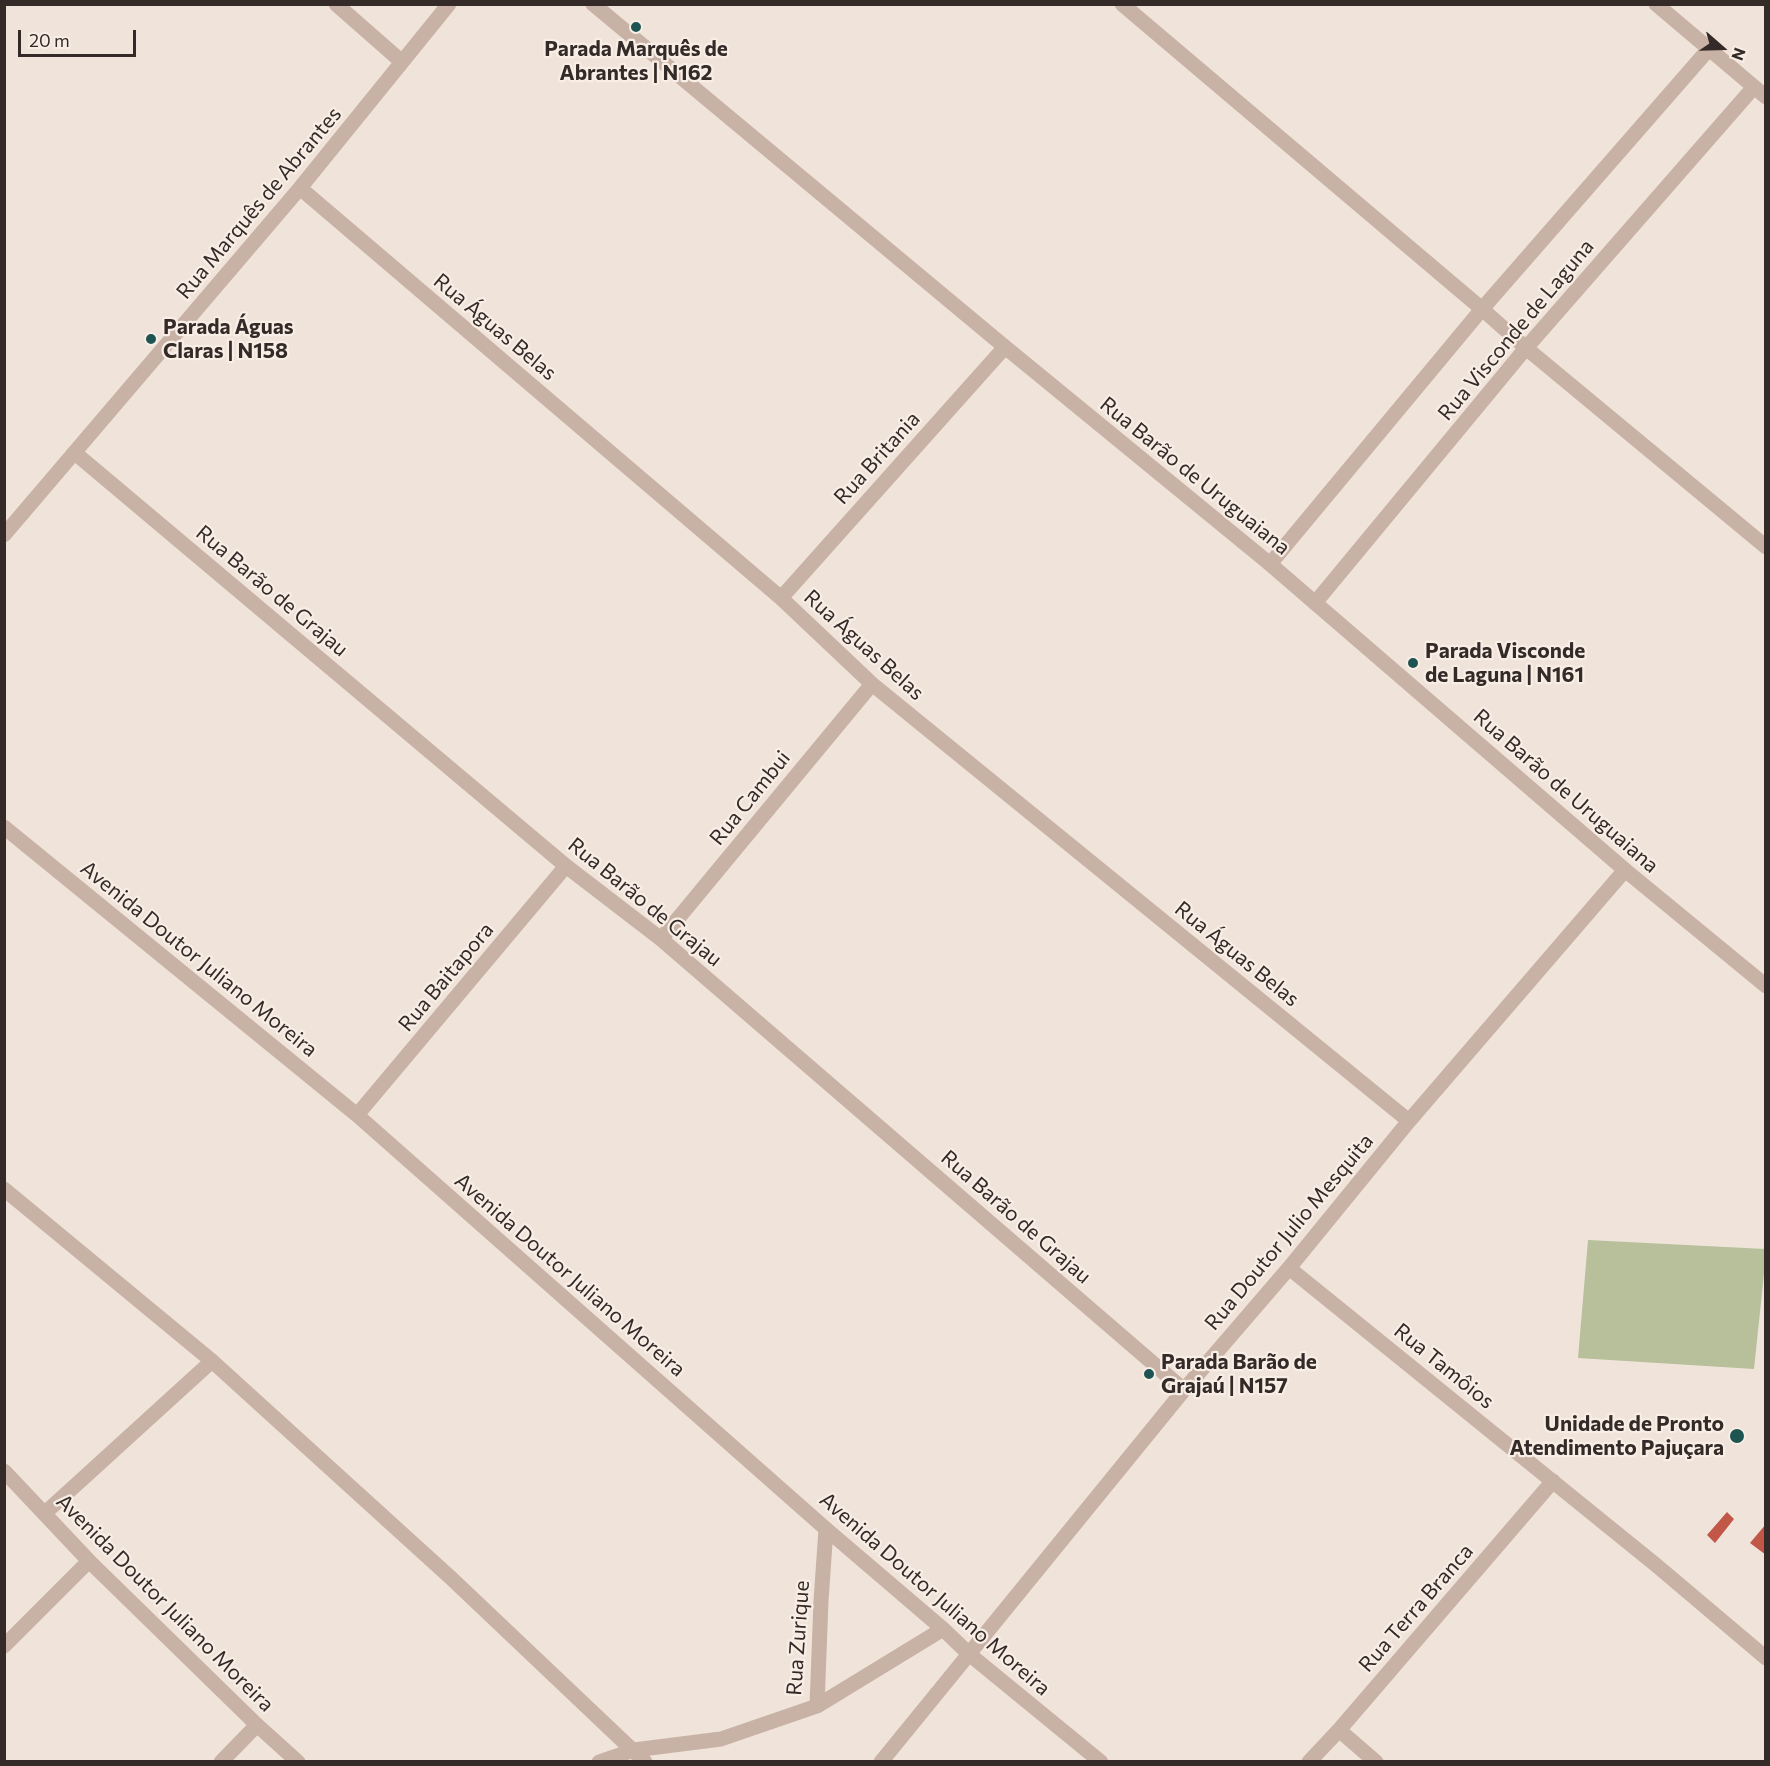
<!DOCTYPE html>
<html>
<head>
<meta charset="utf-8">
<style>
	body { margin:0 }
	#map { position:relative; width:1770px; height:1766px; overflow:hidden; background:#f0e3da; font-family:Commissioner,sans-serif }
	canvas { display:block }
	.frame { position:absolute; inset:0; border:6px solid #342a27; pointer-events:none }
	.north { position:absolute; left:1692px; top:18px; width:60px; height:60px; -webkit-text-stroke:4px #f8eee6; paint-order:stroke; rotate:110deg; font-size:16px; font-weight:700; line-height:24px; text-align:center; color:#342a27 }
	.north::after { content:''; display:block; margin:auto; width:21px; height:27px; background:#342a27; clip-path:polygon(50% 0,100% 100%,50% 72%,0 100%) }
	.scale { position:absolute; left:18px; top:30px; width:118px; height:27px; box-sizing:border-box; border:3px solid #342a27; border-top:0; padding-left:8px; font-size:18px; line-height:21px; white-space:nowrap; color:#342a27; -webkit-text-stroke:4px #f8eee6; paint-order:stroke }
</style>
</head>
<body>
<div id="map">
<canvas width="1770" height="1766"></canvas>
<div class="frame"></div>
<div class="north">N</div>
<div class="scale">20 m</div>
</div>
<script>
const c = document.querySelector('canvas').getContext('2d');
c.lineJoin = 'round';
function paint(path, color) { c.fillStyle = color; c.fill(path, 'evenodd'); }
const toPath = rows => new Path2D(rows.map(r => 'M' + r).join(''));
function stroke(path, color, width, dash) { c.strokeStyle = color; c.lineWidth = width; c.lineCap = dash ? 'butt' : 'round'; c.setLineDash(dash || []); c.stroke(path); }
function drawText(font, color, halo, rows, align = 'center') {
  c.font = font + ' Commissioner,sans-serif'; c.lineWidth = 4.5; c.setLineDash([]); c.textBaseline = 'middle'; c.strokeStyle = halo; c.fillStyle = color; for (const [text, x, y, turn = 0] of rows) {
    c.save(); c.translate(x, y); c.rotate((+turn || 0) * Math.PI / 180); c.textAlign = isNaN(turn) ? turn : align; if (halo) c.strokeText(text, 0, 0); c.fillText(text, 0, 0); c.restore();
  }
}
const green = toPath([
	[1588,1240,1765,1249,1765,1264,1754,1369,1578,1358]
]);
const building = toPath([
	[1727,1512,1734,1519,1715,1543,1707,1535],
	[1766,1524,1766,1555,1750,1543]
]);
const minor = toPath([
	[336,4,402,62],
	[1122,4,1482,309,1526,348,1766,547],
	[1656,4,1766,97],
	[300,188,781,598,872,684,1409,1121],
	[75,453,566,866,661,939,1184,1390],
	[4,535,300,188,449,4],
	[1270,564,1482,309,1708,50],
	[781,598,1005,347],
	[1315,603,1526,348,1754,87],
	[4,827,357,1115,826,1529,943,1629,969,1654,1101,1762],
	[661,939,872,684],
	[357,1115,566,866],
	[4,1189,212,1361,451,1578,645,1762],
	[1289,1268,1656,1565,1766,1658],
	[4,1471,89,1561,257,1725,298,1762],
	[45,1513,212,1361],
	[4,1646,89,1561],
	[817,1706,943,1629],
	[1339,1730,1376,1762],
	[221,1762,257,1725],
	[599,1762,634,1750,721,1739,817,1706,821,1601,826,1529],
	[881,1762,1184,1390,1289,1268,1409,1121,1625,870],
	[1309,1762,1339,1730,1553,1481]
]);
const tertiary = toPath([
	[593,4,1005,347,1270,564,1625,870,1766,986]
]);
const markers = [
	[636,27,6,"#1e5451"],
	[151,339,6,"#1e5451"],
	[1413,663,6,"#1e5451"],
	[1149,1374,6,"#1e5451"],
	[1737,1436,8,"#1e5451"]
];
const poiNames = [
	["Parada Marquês de",636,49,"center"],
	["Abrantes | N162",636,73,"center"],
	["Parada Águas",163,327],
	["Claras | N158",163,351],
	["Parada Visconde",1425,651],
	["de Laguna | N161",1425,675],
	["Parada Barão de",1161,1362],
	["Grajaú | N157",1161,1386],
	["Unidade de Pronto",1724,1424,"right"],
	["Atendimento Pajuçara",1724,1448,"right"]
];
const streetNames = [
	["Rua Marquês de Abrantes",259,203,-50],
	["Rua Águas Belas",495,327,40],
	["Rua Visconde de Laguna",1516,330,-50],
	["Rua Britania",877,458,-48],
	["Rua Barão de Uruguaiana",1195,476,39],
	["Rua Barão de Grajau",272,591,40],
	["Rua Águas Belas",864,645,42],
	["Rua Barão de Uruguaiana",1566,791,41],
	["Rua Cambui",750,798,-51],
	["Rua Barão de Grajau",645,902,39],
	["Rua Águas Belas",1237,954,39],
	["Avenida Doutor Juliano Moreira",199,959,39],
	["Rua Baitapora",446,977,-50],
	["Rua Barão de Grajau",1016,1217,41],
	["Rua Doutor Julio Mesquita",1289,1232,-50],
	["Avenida Doutor Juliano Moreira",570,1275,41],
	["Rua Tamôios",1444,1366,39],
	["Avenida Doutor Juliano Moreira",935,1594,41],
	["Avenida Doutor Juliano Moreira",165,1603,45],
	["Rua Terra Branca",1416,1608,-49],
	["Rua Zurique",798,1638,-86]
];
paint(green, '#b7bf9b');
paint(building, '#c15747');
stroke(minor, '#c8b2a6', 15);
stroke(tertiary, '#c8b2a6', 15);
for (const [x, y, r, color] of markers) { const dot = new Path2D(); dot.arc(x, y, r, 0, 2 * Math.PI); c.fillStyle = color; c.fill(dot); stroke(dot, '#f8eee6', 2); }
drawText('bold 21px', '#342a27', '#f8eee6', poiNames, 'left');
drawText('21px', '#342a27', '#f8eee6', streetNames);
</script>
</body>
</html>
